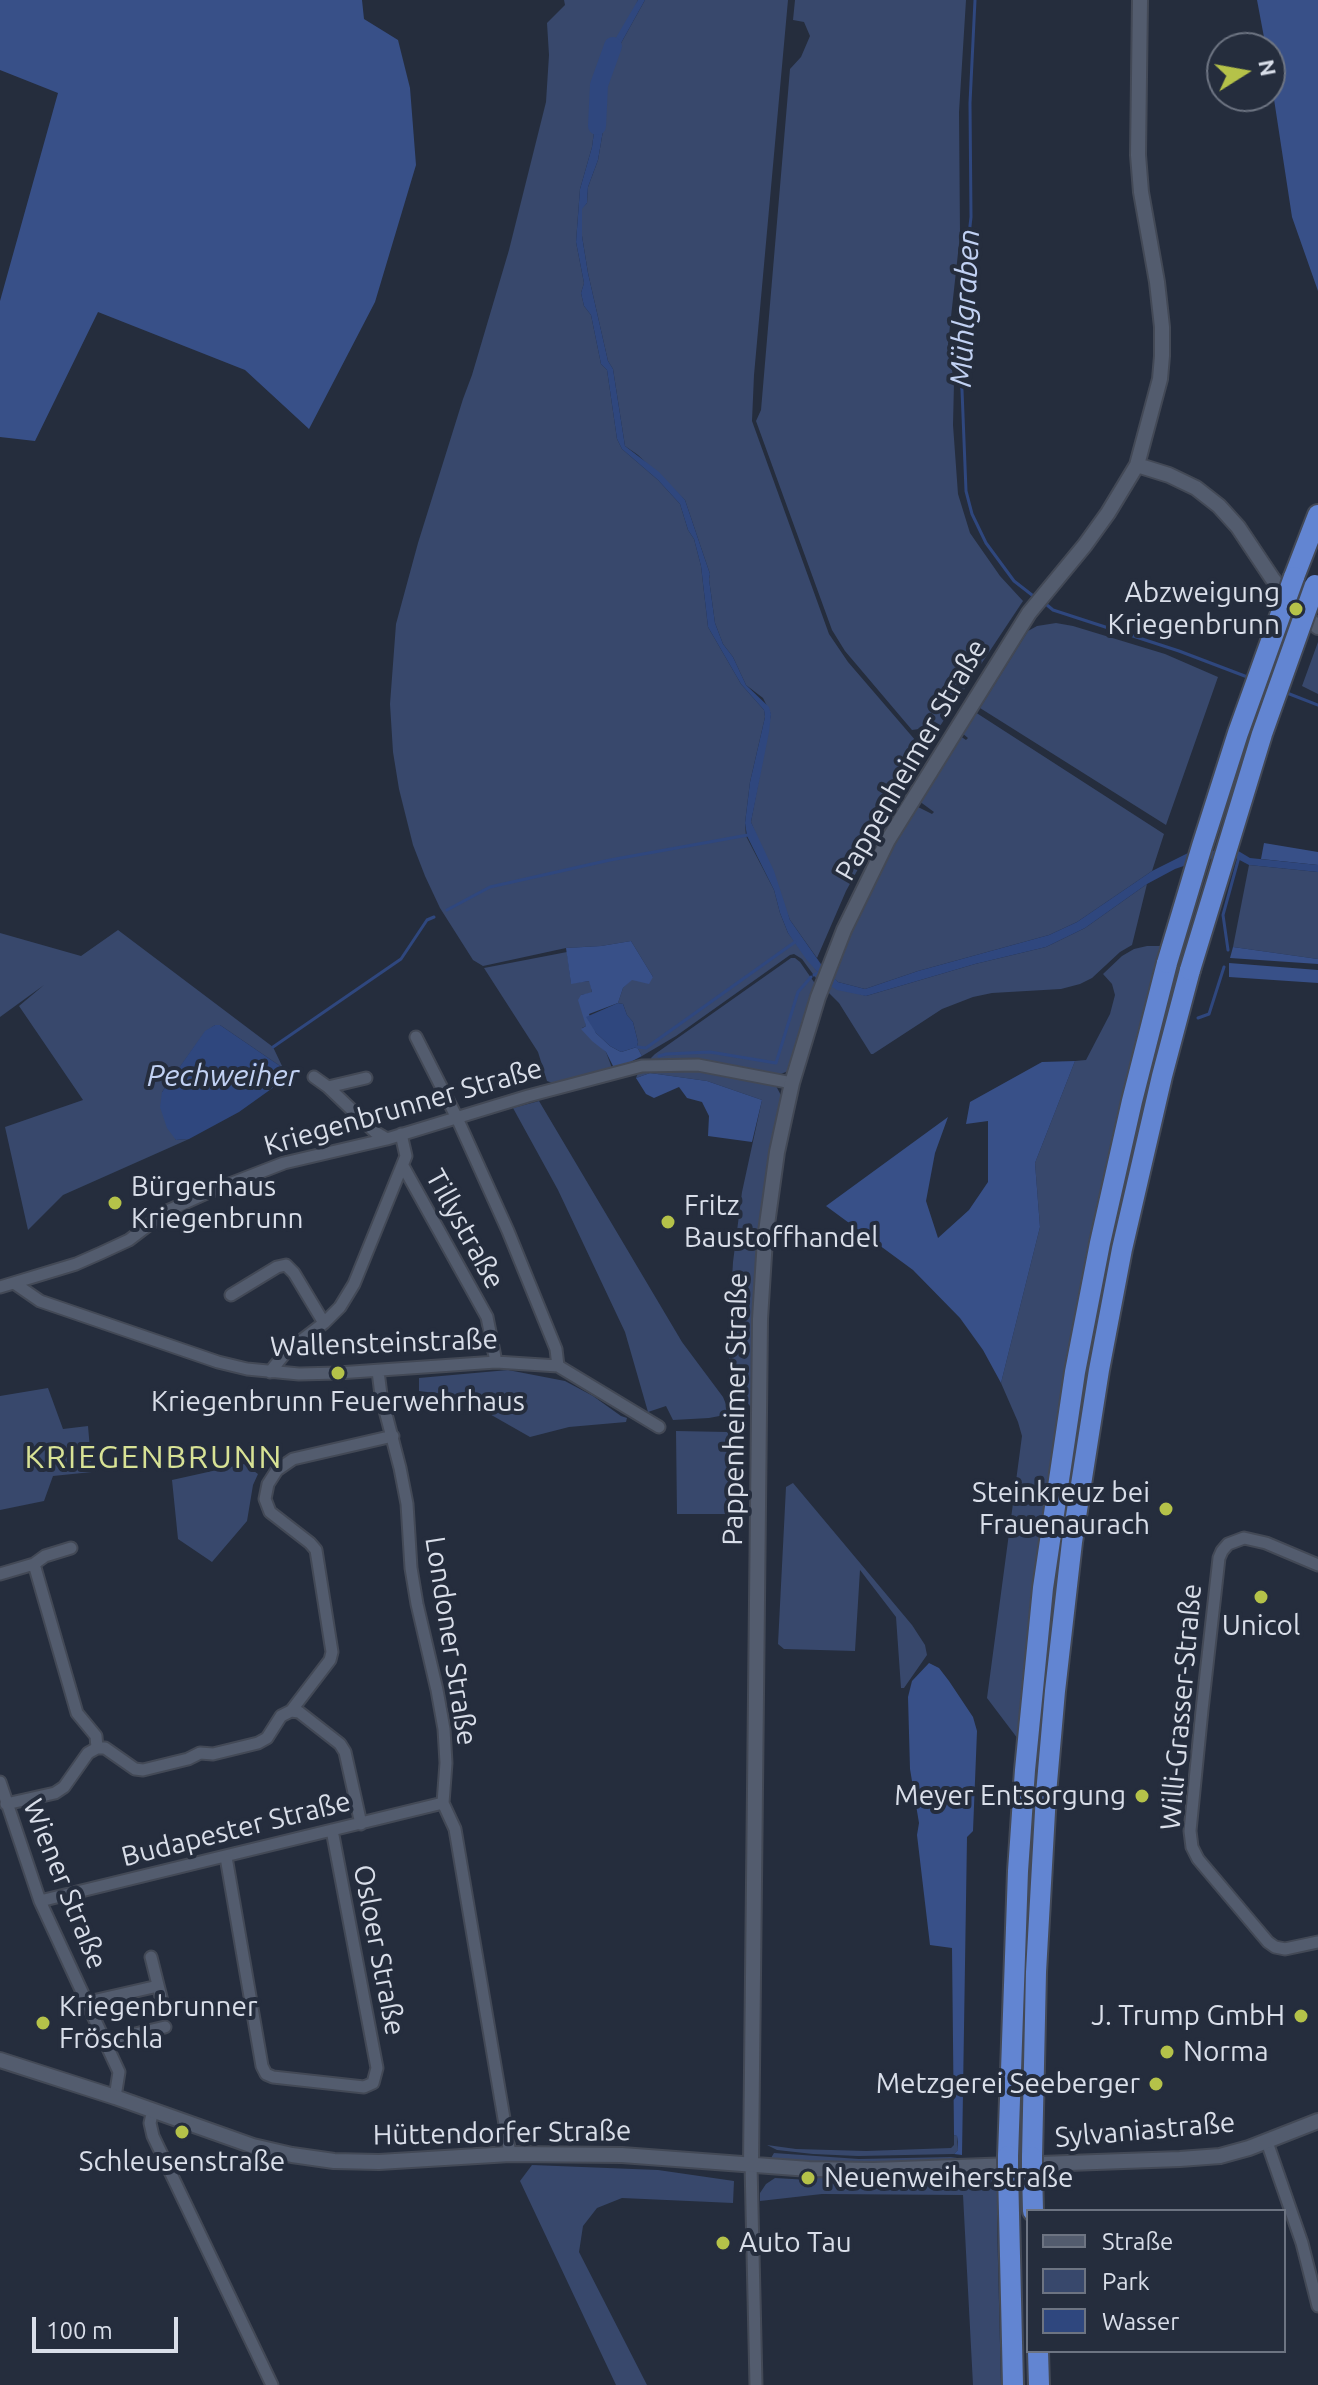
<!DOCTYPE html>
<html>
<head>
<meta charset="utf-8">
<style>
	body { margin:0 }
	#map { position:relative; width:1318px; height:2385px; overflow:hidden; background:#252d3d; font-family:Ubuntu,sans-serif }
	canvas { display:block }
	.legend { position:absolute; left:1026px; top:2209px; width:260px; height:144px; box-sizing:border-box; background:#252d3d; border:2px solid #6d7482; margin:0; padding:10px 14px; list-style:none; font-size:24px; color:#d9dee9 }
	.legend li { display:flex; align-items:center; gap:16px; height:40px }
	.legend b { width:40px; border:2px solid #6d7482 }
	.north { position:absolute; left:1206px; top:32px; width:80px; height:80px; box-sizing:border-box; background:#252d3d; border:2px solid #6d7482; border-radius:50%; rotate:79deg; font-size:22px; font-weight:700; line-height:32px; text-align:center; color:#d9dee9 }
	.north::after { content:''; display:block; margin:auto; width:28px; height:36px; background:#b5c249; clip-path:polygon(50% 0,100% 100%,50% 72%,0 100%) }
	.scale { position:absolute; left:32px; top:2317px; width:146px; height:36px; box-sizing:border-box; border:4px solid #d9dee9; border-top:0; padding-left:10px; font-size:24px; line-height:28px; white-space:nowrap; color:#d9dee9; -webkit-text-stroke:6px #252d3d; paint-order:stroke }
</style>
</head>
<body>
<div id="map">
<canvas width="1318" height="2385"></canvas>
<ul class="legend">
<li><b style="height:10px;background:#535c6e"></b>Straße</li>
<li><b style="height:22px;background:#38486c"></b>Park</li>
<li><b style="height:22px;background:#2f477e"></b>Wasser</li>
</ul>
<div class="north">N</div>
<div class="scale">100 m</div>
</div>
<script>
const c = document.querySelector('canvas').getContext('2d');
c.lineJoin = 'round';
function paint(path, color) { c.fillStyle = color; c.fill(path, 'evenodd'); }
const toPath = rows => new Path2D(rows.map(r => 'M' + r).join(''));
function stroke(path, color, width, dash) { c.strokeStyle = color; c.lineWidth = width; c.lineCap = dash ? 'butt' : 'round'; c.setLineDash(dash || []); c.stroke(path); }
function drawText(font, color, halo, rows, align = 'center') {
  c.font = font + ' Ubuntu,sans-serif'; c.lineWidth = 8; c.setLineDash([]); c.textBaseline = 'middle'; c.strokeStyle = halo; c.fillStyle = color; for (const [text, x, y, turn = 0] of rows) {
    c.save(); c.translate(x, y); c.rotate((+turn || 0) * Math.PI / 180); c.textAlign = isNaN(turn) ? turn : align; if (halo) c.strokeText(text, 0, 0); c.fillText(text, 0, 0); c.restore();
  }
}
const green = toPath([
	[564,0,638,0,600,86,592,147,580,189,576,242,584,283,581,293,584,306,591,315,601,364,607,370,617,439,622,449,658,480,680,504,688,530,694,539,701,566,708,627,741,684,764,710,765,717,750,782,745,823,746,836,774,890,780,913,788,933,820,975,818,981,802,959,794,954,790,955,676,1036,642,1056,637,1047,638,1042,633,1022,627,1015,623,1004,618,1003,623,988,632,979,653,977,631,941,601,946,566,948,483,966,473,960,440,908,425,876,413,845,399,789,393,752,390,704,396,624,418,543,463,399,472,375,509,250,546,102,549,55,547,23,565,5],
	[645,0,788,0,754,375,752,421,829,634,848,662,922,748,914,756,913,762,916,763,846,891,817,958,790,920,751,822,771,714,763,698,746,685,733,657,723,644,715,623,709,579,710,574,685,500,638,455,625,446,613,369,608,361,588,273,582,236,582,208,587,203,588,187,598,160,604,125,605,85,615,54],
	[795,0,966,0,959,112,960,235,948,344,954,383,953,425,958,494,970,533,1000,576,1023,601,934,735,919,729,912,730,845,651,832,630,756,421,761,410,790,69,801,57,810,36,804,22,793,20],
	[1056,623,1073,626,1165,654,1218,677,1166,825,980,708,1028,631,1037,626],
	[1318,642,1318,694,1302,686],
	[975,712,1164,834,1152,871,1077,922,1049,935,918,971,865,989,838,982,831,976,866,894,912,807,916,806,932,814,934,812,919,801,960,736,966,740,968,738,962,733],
	[1249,865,1318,872,1318,959,1233,947],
	[1147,884,1132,945,1120,952,1092,978,1080,984,1061,989,992,993,973,997,942,1009,873,1054,871,1054,839,1003,826,990,828,984,866,996,975,964,1046,947,1085,928],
	[118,930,273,1047,283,1068,220,1025,215,1025,205,1032,162,1092,176,1140,189,1139,63,1195,28,1230,5,1127,83,1100,19,1006,44,985,0,1017,0,933,81,956],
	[1147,946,1161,946,1087,1251,1049,1494,1021,1743,987,1698,1022,1436,1018,1422,1001,1383,1040,1227,1035,1163,1075,1061,1086,1060,1110,1014,1115,995,1112,984,1103,974,1122,956,1134,949],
	[567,952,571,983,590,981,592,993,581,995,586,1026,582,1028,606,1052,612,1068,558,1085,547,1081,538,1052,484,968],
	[791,958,795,958,800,962,816,985,788,1071,774,1077,652,1061,651,1058,655,1054],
	[693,1068,776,1086,783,1099,753,1410,729,1378,729,1332,733,1262,742,1192,762,1100,707,1081,650,1073,636,1078,638,1073,655,1069],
	[539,1101,682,1342,723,1397,730,1414,709,1418,673,1420,666,1406,648,1412,625,1332,558,1190,513,1108],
	[508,1370,565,1381,593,1396,621,1416,627,1418,626,1422,569,1427,530,1437,458,1396,419,1391,419,1378],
	[48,1388,63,1429,88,1426,92,1472,53,1476,44,1501,0,1510,0,1396],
	[676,1431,728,1432,730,1514,677,1514],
	[244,1464,258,1474,253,1485,247,1521,212,1562,178,1539,172,1480],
	[793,1483,912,1625,925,1645,927,1655,904,1688,901,1688,896,1617,860,1570,855,1651,784,1649,778,1644,786,1487],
	[954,2135,957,2136,958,2150,954,2154,858,2156,813,2154,777,2150,767,2145,796,2149,866,2151,951,2148,954,2145],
	[774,2153,859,2159,951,2157,971,2160,971,2162,822,2164,774,2160,771,2158],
	[532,2165,658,2170,734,2181,733,2203,622,2198,597,2208,583,2226,579,2252,647,2385,616,2385,520,2181],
	[999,2168,997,2221,1001,2385,973,2385,963,2195,822,2194,760,2201,760,2193,766,2184,775,2178,809,2180,810,2177,923,2173,934,2175,956,2175,963,2183,972,2183,979,2173]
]);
const forest = toPath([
	[0,0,362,0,364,19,398,40,410,88,416,165,375,302,309,429,245,370,98,312,35,441,0,437,0,301,58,93,0,70],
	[1257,0,1318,0,1318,291,1292,217,1270,73,1270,48,1266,48],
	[1264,843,1318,852,1318,865,1261,859],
	[631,941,653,977,649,984,632,980,623,988,618,1003,589,1014,596,1033,610,1046,621,1052,637,1047,642,1056,615,1070,606,1052,592,1041,581,1029,586,1026,578,1000,581,995,592,992,589,981,571,984,566,948,601,946],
	[1233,947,1318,959,1318,964,1230,958],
	[1229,963,1318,970,1318,983,1229,977],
	[1075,1061,1035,1163,1040,1227,1001,1383,983,1350,960,1318,913,1270,826,1206,948,1117,935,1153,926,1201,938,1238,969,1210,988,1182,988,1121,966,1124,970,1102,1042,1062],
	[650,1073,707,1081,762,1100,752,1142,708,1136,709,1116,702,1102,687,1098,679,1087,654,1098,646,1094,636,1078],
	[929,1663,939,1668,949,1681,973,1717,977,1731,973,1831,967,1837,962,2155,954,2154,958,2150,958,2142,957,2136,954,2135,952,1948,930,1945,917,1835,919,1823,910,1769,908,1697,912,1681]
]);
const water = toPath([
	[638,0,645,0,615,54,605,85,604,125,598,160,588,187,587,203,582,209,582,236,588,273,608,361,613,369,625,446,659,472,685,500,710,574,709,579,715,623,723,644,733,657,746,685,769,707,771,714,769,732,751,822,774,871,790,920,823,967,838,982,865,989,918,971,1049,935,1077,922,1152,871,1188,853,1235,849,1250,858,1318,865,1318,872,1249,865,1232,856,1201,860,1175,869,1147,884,1085,928,1046,947,975,964,866,996,837,990,828,984,806,959,788,933,780,913,774,890,747,836,745,823,750,782,765,717,764,710,741,684,708,627,701,566,694,539,688,530,680,504,658,480,622,449,617,439,607,370,601,364,591,315,584,306,581,293,584,283,576,242,580,189,592,147,600,86,610,48],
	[618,1003,623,1004,627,1015,633,1022,638,1042,637,1047,621,1052,610,1046,596,1033,586,1017],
	[215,1025,220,1025,283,1068,288,1077,239,1112,189,1139,176,1140,167,1128,160,1107,162,1092,205,1031]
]);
const stream = toPath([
	[975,0,970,103,971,217,956,353,962,390,966,491,972,514,986,543,1014,581,1032,595],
	[1047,605,1053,610,1179,651,1250,678],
	[1287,693,1318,705],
	[447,910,490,887,610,860,748,835],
	[1228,950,1223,915,1239,857],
	[814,975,818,973],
	[1198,1018,1209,1014,1224,967],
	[273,1047,401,959,427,920,434,917],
	[637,1047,646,1048,795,942],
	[659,1056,666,1054,710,1052,776,1063,798,992,811,977]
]);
const river = toPath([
	[597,126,599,85,613,46]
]);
const minor = toPath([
	[416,1037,457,1118,508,1231,556,1349,558,1366],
	[314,1077,328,1087,375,1132,387,1139],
	[328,1087,366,1078],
	[403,1166,487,1317,496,1362],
	[14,1283,40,1301,218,1362,247,1369,299,1374,338,1373,496,1362,558,1366,659,1427],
	[0,1287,76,1264,101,1253,129,1240,167,1211,209,1192,284,1163,387,1139,528,1096,642,1066,698,1065,792,1083],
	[231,1295,277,1267,286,1265,294,1273,324,1323],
	[378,1371,381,1395,400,1468,407,1504,411,1568,417,1604,437,1690,444,1729,446,1763,443,1803,455,1829,510,2154],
	[270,1372,286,1352,324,1323,340,1307,354,1284,406,1156,401,1134],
	[34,1564,77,1713,96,1736,97,1748,105,1748,135,1769,143,1770,188,1759,200,1753,213,1754,258,1743,267,1738,281,1716,291,1711,330,1660,332,1652,316,1550,310,1543,270,1512,265,1499,268,1484,277,1470,293,1459,393,1436],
	[1318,1565,1266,1543,1244,1538,1228,1544,1222,1551,1219,1558,1202,1710,1190,1831,1192,1847,1198,1859,1268,1942,1275,1947,1285,1949,1318,1942],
	[0,1574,34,1564,45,1556,71,1548],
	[291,1711,299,1712,340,1744,345,1752,361,1824],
	[0,1782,40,1901,119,2072,115,2097],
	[6,1804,55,1793,64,1787,88,1753,97,1748],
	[226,1857,262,2066,266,2074,273,2077,364,2087,373,2083,377,2068,332,1830],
	[40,1901,443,1803],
	[151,1957,162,2001],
	[88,2002,158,1986],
	[105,2041,165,2027],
	[153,2110,150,2123,153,2136,272,2385],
	[1267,2142,1302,2243,1318,2306],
	[751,2164,756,2385]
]);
const tertiary = toPath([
	[1137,465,1169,475,1196,488,1219,506,1238,527,1272,578,1296,609,1318,627],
	[0,2060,115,2097,253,2146,292,2155,334,2161,379,2162,510,2154,622,2155,809,2169,873,2170,1180,2159,1220,2156,1249,2148,1318,2121],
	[751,2164,760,1319,765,1239,777,1152,792,1083,818,997,844,930,888,840,1029,613,1085,545,1108,513,1137,465,1160,379,1162,356,1162,327,1157,282,1141,192,1138,155,1140,0]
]);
const motorway = toPath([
	[1294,577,1318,515],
	[1008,2156,1018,1871,1025,1770,1043,1588,1075,1372,1100,1243,1132,1101,1167,963],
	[1032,2157,1036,1972,1046,1794,1055,1691,1072,1542,1099,1370,1122,1249,1162,1076,1190,970],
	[1032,2169,1033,2211],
	[1008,2170,1013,2385],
	[1038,2351,1039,2385]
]);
const motorwayBridge = toPath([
	[1167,963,1202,846,1238,733,1294,577],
	[1190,970,1262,734,1315,585],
	[1008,2156,1008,2170],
	[1032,2157,1032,2169]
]);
const markers = [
	[1296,609,8,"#b5c249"],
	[115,1203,8,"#b5c249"],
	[668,1222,8,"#b5c249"],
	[338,1373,8,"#b5c249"],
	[1166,1509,8,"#b5c249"],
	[1261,1597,8,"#b5c249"],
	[1142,1796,8,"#b5c249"],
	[1301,2016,8,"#b5c249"],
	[43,2023,8,"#b5c249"],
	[1167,2052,8,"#b5c249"],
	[1156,2084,8,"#b5c249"],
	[182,2132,8,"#b5c249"],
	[808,2178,8,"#b5c249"],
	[723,2243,8,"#b5c249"]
];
const poiNames = [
	["Abzweigung",1280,593,"right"],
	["Kriegenbrunn",1280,625,"right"],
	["Bürgerhaus",131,1187],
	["Kriegenbrunn",131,1219],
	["Fritz",684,1206],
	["Baustoffhandel",684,1238],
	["Kriegenbrunn Feuerwehrhaus",338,1402,"center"],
	["Steinkreuz bei",1150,1493,"right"],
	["Frauenaurach",1150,1525,"right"],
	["Unicol",1261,1626,"center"],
	["Meyer Entsorgung",1126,1796,"right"],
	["Kriegenbrunner",59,2007],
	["Fröschla",59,2039],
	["J. Trump GmbH",1285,2016,"right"],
	["Norma",1183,2052],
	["Metzgerei Seeberger",1140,2084,"right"],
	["Schleusenstraße",182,2162,"center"],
	["Neuenweiherstraße",824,2178],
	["Auto Tau",739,2243]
];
const streetNames = [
	["Pappenheimer Straße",911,760,-60],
	["Kriegenbrunner Straße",403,1107,-16],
	["Tillystraße",465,1229,61],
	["Wallensteinstraße",384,1343,-2],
	["Pappenheimer Straße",735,1409,-89],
	["Londoner Straße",451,1641,81],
	["Willi-Grasser-Straße",1181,1707,-85],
	["Budapester Straße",236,1829,-14],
	["Wiener Straße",65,1884,68],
	["Osloer Straße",379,1950,79],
	["Sylvaniastraße",1145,2130,-5],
	["Hüttendorfer Straße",502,2133,-1]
];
const waterNames = [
	["Mühlgraben",965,308,-87],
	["Pechweiher",223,1076]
];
const quarterNames = [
	["KRIEGENBRUNN",154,1457]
];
paint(green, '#38486c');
paint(forest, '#385088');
paint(water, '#2f477e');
stroke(stream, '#2f477e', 3);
stroke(river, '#2f477e', 18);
stroke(minor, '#434956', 15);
stroke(tertiary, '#434956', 18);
stroke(motorway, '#434956', 24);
stroke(minor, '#535c6e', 11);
stroke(tertiary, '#535c6e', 14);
stroke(motorway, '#6285d2', 20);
stroke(motorwayBridge, '#434956', 24, []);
stroke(motorwayBridge, '#6285d2', 20);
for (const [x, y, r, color] of markers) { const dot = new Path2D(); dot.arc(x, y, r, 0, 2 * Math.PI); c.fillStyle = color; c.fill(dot); stroke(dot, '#252d3d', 3); }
drawText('28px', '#d9dee9', '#252d3d', poiNames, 'left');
drawText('28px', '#d9dee9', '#252d3d', streetNames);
drawText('italic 30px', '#c1d1f3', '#252d3d', waterNames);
c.letterSpacing = '2px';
drawText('32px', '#d8e295', '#252d3d', quarterNames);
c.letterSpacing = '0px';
</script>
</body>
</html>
